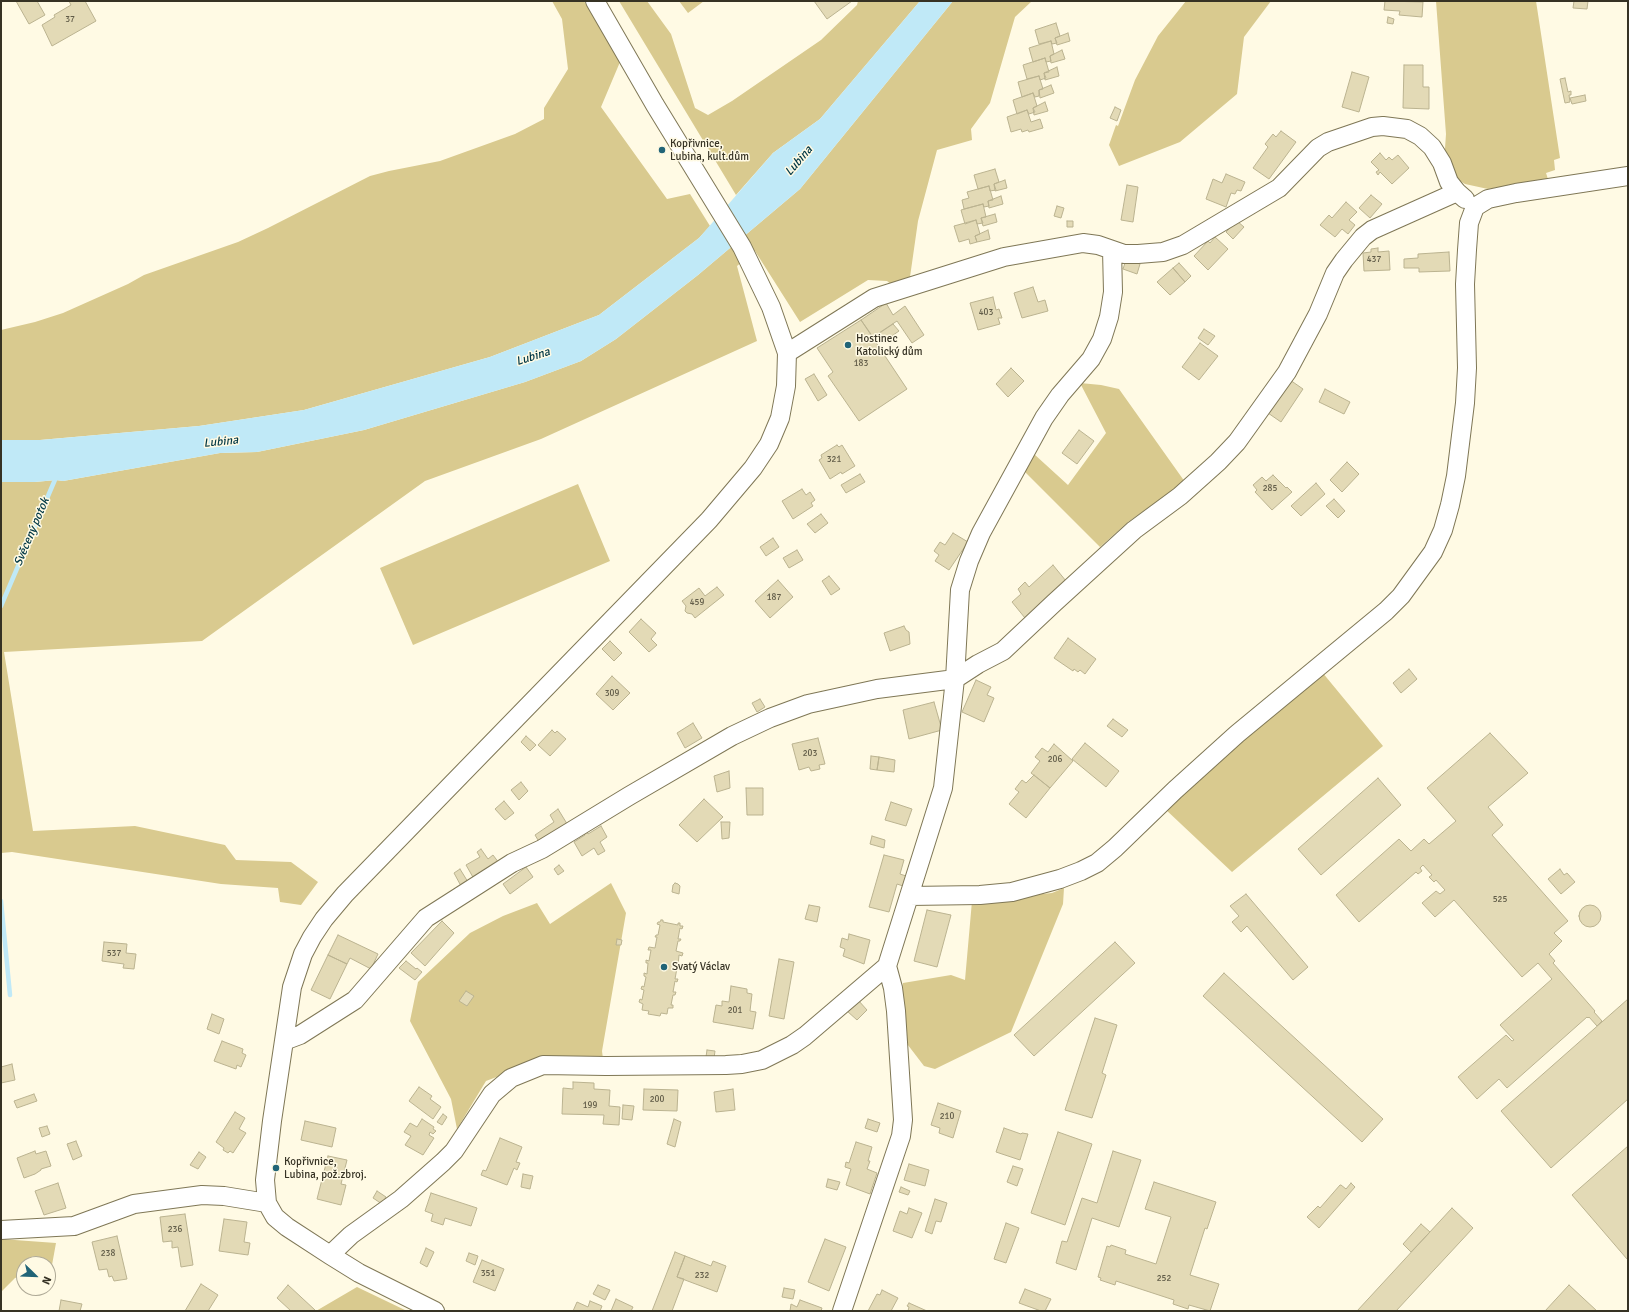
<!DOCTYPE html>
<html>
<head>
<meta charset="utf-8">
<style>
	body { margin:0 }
	#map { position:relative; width:1629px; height:1312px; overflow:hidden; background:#fffae4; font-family:Signika,sans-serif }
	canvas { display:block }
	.frame { position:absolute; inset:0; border:2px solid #363224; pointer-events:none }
	.north { position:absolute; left:16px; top:1256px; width:40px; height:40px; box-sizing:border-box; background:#fffae4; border:1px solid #afaa97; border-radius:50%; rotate:113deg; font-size:11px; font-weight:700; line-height:16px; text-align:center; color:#363224 }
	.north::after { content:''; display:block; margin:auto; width:14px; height:18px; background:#216477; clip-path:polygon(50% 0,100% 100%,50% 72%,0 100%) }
</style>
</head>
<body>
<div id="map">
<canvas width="1629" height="1312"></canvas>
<div class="frame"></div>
<div class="north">N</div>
</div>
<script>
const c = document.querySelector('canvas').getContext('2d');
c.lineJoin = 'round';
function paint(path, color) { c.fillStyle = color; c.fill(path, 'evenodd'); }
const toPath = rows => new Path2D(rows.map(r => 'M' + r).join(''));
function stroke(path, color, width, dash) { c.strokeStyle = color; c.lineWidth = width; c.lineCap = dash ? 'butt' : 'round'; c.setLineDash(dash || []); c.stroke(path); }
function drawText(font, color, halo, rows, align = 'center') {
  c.font = font + ' Signika,sans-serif'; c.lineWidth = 3; c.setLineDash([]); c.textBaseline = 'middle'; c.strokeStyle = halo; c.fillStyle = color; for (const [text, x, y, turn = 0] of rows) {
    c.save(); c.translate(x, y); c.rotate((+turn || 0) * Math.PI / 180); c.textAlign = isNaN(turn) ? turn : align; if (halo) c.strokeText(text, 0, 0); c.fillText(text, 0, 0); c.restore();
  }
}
const green = toPath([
	[552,1,584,1,620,62,601,107,667,199,690,194,710,226,699,238,599,315,490,357,304,410,199,426,40,440,1,440,1,330,35,322,63,313,128,284,144,275,238,242,268,228,370,176,389,171,440,161,515,134,544,119,544,108,568,69,562,19],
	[619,1,647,1,671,34,695,108,708,115,732,101,821,40,857,5,858,1,920,1,820,119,773,153,736,195],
	[679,1,704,1,688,13],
	[953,1,1032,1,1015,17,990,103,971,129,972,140,937,150,918,221,910,277,892,285,887,281,868,280,800,322,755,251,737,266,757,341,541,439,425,481,202,641,4,652,33,831,135,826,225,845,236,860,291,862,318,882,301,905,280,902,278,888,221,884,12,852,1,853,1,482,35,482,56,480,63,481,220,453,257,452,364,430,525,382,581,361,616,339,698,275,800,189],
	[1186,1,1271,1,1244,37,1237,94,1180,142,1119,166,1109,145,1116,125,1118,126,1135,80,1158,36],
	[1436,1,1536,1,1560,158,1554,160,1555,170,1546,173,1548,179,1488,189,1465,184,1451,175,1444,163,1446,134],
	[1080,383,1101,385,1119,389,1185,482,1128,522,1100,547,1025,472,1034,454,1068,485,1106,433],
	[578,484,610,561,413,645,380,568],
	[1322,672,1383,746,1232,872,1164,808],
	[611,883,626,913,602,1051,603,1059,544,1059,486,1081,457,1129,451,1099,410,1021,418,982,470,933,503,916,537,903,550,924],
	[1064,888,1063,904,1011,1032,935,1069,924,1066,898,1032,903,983,951,975,965,980,972,901,1052,893],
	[1,1239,56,1243,52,1265,48,1267,48,1264,24,1264,24,1275,15,1278,1,1292],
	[357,1287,407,1311,316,1311]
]);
const water = toPath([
	[920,1,953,1,800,189,698,275,616,339,581,361,525,382,364,430,257,452,220,453,63,481,56,480,35,482,1,482,1,440,40,440,199,426,304,410,490,357,599,315,699,238,773,153,820,119]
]);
const stream = toPath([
	[1,606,57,475],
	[1,901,10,995]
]);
const building = toPath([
	[16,1,37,1,45,15,29,24,16,1],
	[69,1,85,1,96,21,52,46,42,25,55,17,54,15,71,5,69,1],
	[814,1,852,1,827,19,814,1],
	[1385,1,1423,2,1422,17,1399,15,1400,11,1384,10,1385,1],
	[1574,1,1588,1,1587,9,1573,8,1574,1],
	[1388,17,1394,19,1393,24,1387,23,1388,17],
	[1056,23,1060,36,1055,38,1057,43,1052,44,1051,41,1039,44,1035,30,1056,23],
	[1068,33,1070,41,1057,45,1055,38,1068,33],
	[1051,41,1054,54,1050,56,1051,61,1046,62,1045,58,1033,62,1029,48,1051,41],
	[1062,50,1065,59,1051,63,1050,56,1062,50],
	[1045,58,1049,72,1044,73,1046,78,1040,80,1039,76,1027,79,1023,65,1045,58],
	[1404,65,1423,65,1423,87,1429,87,1429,109,1403,108,1404,65],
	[1057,67,1059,76,1045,80,1044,73,1057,67],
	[1352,72,1369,77,1359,112,1342,107,1352,72],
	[1039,76,1043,89,1039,90,1039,96,1035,97,1033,93,1022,97,1018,82,1039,76],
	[1565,78,1568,92,1571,91,1571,95,1569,95,1570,102,1565,103,1560,79,1565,78],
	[1051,85,1054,93,1040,98,1039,90,1051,85],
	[1033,93,1037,106,1033,108,1035,112,1029,114,1027,110,1017,114,1013,100,1033,93],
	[1585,95,1586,101,1572,104,1570,98,1585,95],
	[1045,102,1048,111,1034,115,1033,108,1045,102],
	[1115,107,1121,110,1117,121,1110,118,1115,107],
	[1027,110,1031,122,1040,119,1043,128,1029,132,1028,130,1022,132,1021,129,1011,132,1007,117,1027,110],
	[1281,131,1296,142,1269,179,1253,168,1268,147,1265,144,1273,134,1276,137,1281,131],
	[1380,153,1386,160,1389,157,1392,160,1398,155,1409,168,1392,184,1380,172,1378,175,1376,172,1379,170,1371,162,1380,153],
	[995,169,999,182,994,184,996,190,990,191,989,186,978,189,974,175,995,169],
	[1226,174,1245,182,1241,191,1237,190,1235,194,1231,193,1226,207,1206,199,1213,179,1222,183,1226,174],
	[1005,180,1007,188,995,191,994,184,1005,180],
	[1127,185,1138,187,1133,222,1121,220,1127,185],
	[989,186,993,200,988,201,989,206,984,207,983,204,964,209,962,200,969,198,967,192,989,186],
	[1371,195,1382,204,1370,218,1359,208,1371,195],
	[1001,196,1003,204,989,208,988,201,1001,196],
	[1346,202,1357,212,1349,220,1355,225,1348,234,1342,229,1335,237,1320,225,1329,215,1332,218,1346,202],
	[983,204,986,217,981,218,983,223,977,224,976,220,965,224,961,210,983,204],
	[1057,206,1064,208,1061,218,1054,216,1057,206],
	[995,214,997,222,983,226,981,218,995,214],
	[976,220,980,234,975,236,977,242,970,244,969,239,959,242,954,226,976,220],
	[1067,221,1073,221,1073,227,1067,227,1067,221],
	[1237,221,1244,227,1233,239,1226,232,1237,221],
	[988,230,990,239,977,242,975,236,988,230],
	[1215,237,1228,249,1208,270,1194,256,1208,241,1210,243,1215,237],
	[1378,248,1378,252,1389,251,1390,270,1364,271,1363,253,1371,252,1371,249,1378,248],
	[1449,252,1450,271,1419,272,1419,268,1404,268,1404,259,1418,258,1418,254,1449,252],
	[1126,260,1140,264,1137,274,1123,269,1126,260],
	[1179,263,1191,276,1185,282,1173,268,1179,263],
	[1173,268,1185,282,1170,295,1157,282,1173,268],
	[1033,287,1038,302,1045,300,1048,311,1022,318,1014,293,1033,287],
	[993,297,996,310,999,309,1002,318,998,318,1000,324,978,330,970,303,993,297],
	[886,303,893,315,905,306,924,335,912,343,897,321,873,337,861,320,886,303],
	[861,320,907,389,859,421,828,376,833,372,817,348,861,320],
	[893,324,899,331,883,342,878,334,893,324],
	[1204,329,1215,336,1208,345,1198,338,1204,329],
	[1200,343,1218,356,1199,380,1182,367,1200,343],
	[1011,368,1024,381,1008,397,996,384,1011,368],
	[814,374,827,395,818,401,805,379,814,374],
	[1290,380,1303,389,1281,422,1268,413,1290,380],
	[1325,389,1350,402,1344,414,1319,402,1325,389],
	[1079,430,1094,441,1077,464,1062,453,1079,430],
	[837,445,839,447,842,445,855,466,842,474,841,472,830,479,819,460,822,458,821,455,837,445],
	[1347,462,1359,474,1342,492,1330,480,1347,462],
	[860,474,865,482,846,493,841,485,860,474],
	[1273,475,1286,488,1287,487,1292,492,1272,510,1255,492,1257,490,1253,485,1262,477,1266,481,1273,475],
	[1316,483,1325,494,1301,516,1291,506,1316,483],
	[802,489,806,495,810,492,815,500,811,503,813,506,793,519,782,501,802,489],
	[1334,499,1345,511,1338,518,1326,506,1334,499],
	[821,514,828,523,815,533,807,524,821,514],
	[953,533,968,542,949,570,935,561,939,555,934,551,940,542,945,545,953,533],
	[773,538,779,547,766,556,760,547,773,538],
	[797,550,803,560,789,568,783,558,797,550],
	[1053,565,1066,581,1025,618,1012,602,1021,594,1018,589,1025,582,1029,587,1053,565],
	[829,576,840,589,831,595,822,581,829,576],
	[778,580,793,597,770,618,755,601,778,580],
	[717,587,724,595,695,618,692,614,687,613,685,611,686,606,682,601,699,588,705,596,717,587],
	[641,619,656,633,651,639,657,645,649,652,629,632,641,619],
	[904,626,906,630,909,632,910,644,890,651,884,633,904,626],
	[1068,638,1096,659,1085,674,1080,670,1078,672,1074,669,1073,671,1054,658,1068,638],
	[610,641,622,653,614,661,602,649,610,641],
	[1409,669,1417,679,1401,693,1393,683,1409,669],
	[612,676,630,693,613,710,596,694,612,676],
	[976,680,991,687,987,695,994,698,984,722,962,712,976,680],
	[760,699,765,707,757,712,752,703,760,699],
	[934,702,942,730,909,739,903,710,934,702],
	[1113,719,1128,730,1122,737,1107,726,1113,719],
	[693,723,702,738,685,748,677,733,693,723],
	[552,730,555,733,557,731,566,739,550,756,538,745,552,730],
	[1490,733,1528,773,1488,807,1503,825,1492,835,1568,921,1554,933,1562,941,1549,954,1555,961,1553,963,1595,1011,1594,1012,1602,1021,1597,1026,1589,1017,1588,1018,1587,1017,1507,1088,1499,1079,1477,1099,1458,1077,1506,1035,1512,1041,1514,1040,1500,1025,1552,979,1538,963,1522,977,1454,900,1435,917,1422,903,1436,891,1440,894,1445,890,1436,880,1434,882,1429,877,1432,875,1423,865,1420,868,1422,871,1418,874,1416,872,1359,922,1336,895,1399,839,1411,851,1424,839,1429,844,1456,821,1427,788,1490,733],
	[526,736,536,745,530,751,521,742,526,736],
	[818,738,825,764,819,765,820,769,811,771,809,767,799,770,792,744,818,738],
	[1085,743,1119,771,1106,787,1072,759,1085,743],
	[1054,744,1073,761,1050,788,1031,773,1040,761,1035,757,1042,748,1048,752,1054,744],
	[871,756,879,757,877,770,870,769,871,756],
	[879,757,895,760,894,772,877,770,879,757],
	[729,771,730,788,717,792,714,776,729,771],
	[1034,775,1050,788,1026,818,1009,804,1019,792,1015,789,1022,780,1026,783,1034,775],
	[1378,778,1401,805,1321,875,1298,849,1378,778],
	[521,782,528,791,519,800,511,790,521,782],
	[746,788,763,788,763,815,747,815,746,788],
	[704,799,723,817,697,842,679,825,704,799],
	[504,801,514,813,505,820,495,809,504,801],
	[891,802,912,809,906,826,885,820,891,802],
	[558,809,569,827,541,845,535,835,554,822,550,815,558,809],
	[721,822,730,822,729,838,722,839,721,822],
	[601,826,607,837,600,842,605,851,598,855,594,848,582,856,574,842,585,835,583,832,586,830,588,834,601,826],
	[872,836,885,840,884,848,870,844,872,836],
	[481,849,488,859,493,855,499,863,474,879,466,865,480,857,477,852,481,849],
	[884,855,904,860,900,874,906,876,903,886,897,884,889,912,869,907,884,855],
	[559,865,564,871,558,875,554,869,559,865],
	[526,867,533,877,510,894,503,884,526,867],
	[460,869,468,882,461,886,454,873,460,869],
	[1560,869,1564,875,1567,873,1575,882,1561,894,1548,879,1560,869],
	[675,883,678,884,680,886,679,894,672,892,673,885,675,883],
	[1246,894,1308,967,1293,980,1247,926,1241,932,1232,922,1239,916,1230,906,1246,894],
	'1579 916a11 11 0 1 1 22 0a11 11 0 1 1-22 0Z',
	[809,905,820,907,817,922,805,919,809,905],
	[927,910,951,915,937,967,914,961,927,910],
	[661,920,663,920,663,922,678,925,678,923,680,923,680,926,683,926,682,929,680,928,678,939,681,939,680,941,678,941,676,951,683,953,682,956,679,955,678,966,680,966,680,969,677,968,675,979,678,979,677,982,675,981,673,992,676,992,675,995,673,995,671,1005,673,1005,673,1008,668,1008,667,1014,661,1013,660,1016,648,1014,649,1011,642,1010,643,1004,639,1002,640,999,642,1000,644,990,641,989,642,986,644,987,646,977,644,976,644,973,647,974,648,963,646,963,646,960,649,961,651,950,648,950,649,947,655,948,657,937,655,937,656,935,658,935,660,925,657,924,658,922,660,922,661,920],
	[442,921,454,933,425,966,411,953,442,921],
	[849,934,870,940,864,964,843,956,845,949,840,947,842,938,848,940,849,934],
	[338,935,378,954,371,969,350,958,347,964,328,955,338,935],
	[617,939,622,940,621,945,616,945,617,939],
	[104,942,127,944,126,953,136,954,134,969,123,968,124,964,102,961,104,942],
	[1115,942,1135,963,1034,1056,1014,1035,1115,942],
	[328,955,347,964,330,999,311,990,328,955],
	[779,959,794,962,784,1019,769,1016,779,959],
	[406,961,416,969,417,968,422,972,415,980,399,968,406,961],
	[1224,973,1383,1119,1362,1142,1203,996,1224,973],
	[731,986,747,989,747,993,752,994,750,1011,756,1012,753,1029,713,1022,716,1005,722,1006,722,1001,729,1002,731,986],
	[466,991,474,996,467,1006,459,1001,466,991],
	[1628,999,1628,1099,1551,1168,1501,1111,1628,999],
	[858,1000,867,1010,857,1020,847,1011,858,1000],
	[212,1014,224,1019,219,1034,207,1029,212,1014],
	[1095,1018,1117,1025,1102,1073,1106,1075,1092,1118,1065,1110,1095,1018],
	[222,1041,243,1049,242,1053,246,1055,241,1067,237,1065,236,1069,214,1061,222,1041],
	[707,1050,715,1051,714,1058,706,1057,707,1050],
	[12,1064,15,1080,1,1083,1,1067,12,1064],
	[573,1082,594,1083,594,1089,610,1090,609,1106,620,1107,619,1125,603,1124,604,1115,562,1114,563,1088,573,1089,573,1082],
	[419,1087,432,1096,430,1099,441,1107,433,1119,409,1101,419,1087],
	[644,1089,678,1090,677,1111,643,1110,644,1089],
	[733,1089,735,1110,716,1112,714,1092,733,1089],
	[34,1094,37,1101,17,1108,14,1101,34,1094],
	[938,1103,961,1111,953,1138,939,1133,940,1128,931,1125,938,1103],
	[623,1105,634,1106,632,1120,622,1119,623,1105],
	[235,1112,245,1118,239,1129,246,1133,233,1153,230,1151,228,1153,223,1150,224,1148,216,1142,235,1112],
	[443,1114,447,1117,442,1125,437,1122,443,1114],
	[422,1119,434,1127,433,1129,436,1131,433,1134,430,1132,429,1135,434,1138,423,1155,405,1145,411,1136,404,1132,410,1123,417,1127,422,1119],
	[674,1119,681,1122,675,1147,667,1144,674,1119],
	[868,1119,880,1123,877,1132,865,1128,868,1119],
	[305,1121,336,1128,332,1147,301,1140,305,1121],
	[47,1126,50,1134,42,1137,39,1128,47,1126],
	[1004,1128,1021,1134,1022,1133,1028,1134,1020,1160,996,1152,1004,1128],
	[1058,1132,1092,1144,1065,1225,1031,1213,1058,1132],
	[500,1138,522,1147,516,1162,520,1163,517,1170,514,1168,507,1185,481,1175,483,1170,486,1171,500,1138],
	[76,1141,82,1156,73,1160,67,1144,76,1141],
	[856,1142,872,1147,868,1161,870,1161,867,1169,877,1173,870,1194,846,1185,851,1169,845,1167,846,1162,849,1163,856,1142],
	[1628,1146,1628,1258,1627,1259,1572,1195,1628,1146],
	[35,1151,36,1154,46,1151,51,1166,41,1169,41,1170,35,1174,24,1178,17,1158,35,1151],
	[1113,1151,1141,1160,1119,1227,1092,1218,1076,1270,1056,1263,1062,1241,1067,1242,1082,1198,1097,1203,1113,1151],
	[199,1152,206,1157,198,1169,190,1165,199,1152],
	[328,1156,347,1160,341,1184,346,1185,341,1205,317,1199,328,1156],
	[909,1164,929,1170,925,1186,904,1180,909,1164],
	[1013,1166,1023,1169,1017,1186,1007,1182,1013,1166],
	[523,1174,533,1176,530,1189,521,1187,523,1174],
	[828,1179,840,1182,837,1190,826,1187,828,1179],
	[1154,1182,1216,1202,1207,1229,1205,1228,1190,1275,1219,1284,1210,1311,1189,1305,1188,1309,1173,1304,1174,1300,1116,1281,1115,1285,1100,1280,1101,1278,1098,1277,1107,1246,1110,1247,1111,1245,1126,1250,1125,1254,1156,1264,1171,1217,1145,1209,1154,1182],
	[58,1183,66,1208,44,1215,35,1191,58,1183],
	[1351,1183,1355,1187,1319,1228,1307,1217,1318,1206,1320,1208,1340,1185,1341,1185,1346,1189,1351,1183],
	[901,1187,910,1191,908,1195,899,1192,901,1187],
	[377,1191,386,1197,382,1204,373,1198,377,1191],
	[431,1193,477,1208,471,1226,445,1218,443,1225,431,1221,433,1214,425,1211,431,1193],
	[935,1199,947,1203,941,1222,936,1221,932,1234,925,1231,935,1199],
	[909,1208,922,1213,912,1238,893,1231,900,1211,907,1214,909,1208],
	[1452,1208,1473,1228,1396,1311,1357,1311,1452,1208],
	[185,1214,193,1265,181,1267,178,1247,172,1248,172,1241,163,1242,160,1217,185,1214],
	[224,1219,247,1222,244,1242,250,1243,248,1255,219,1251,224,1219],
	[1006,1223,1019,1228,1006,1263,994,1259,1006,1223],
	[1421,1224,1430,1232,1411,1252,1403,1244,1421,1224],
	[117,1236,127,1279,114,1281,112,1276,109,1277,107,1269,99,1270,92,1242,117,1236],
	[825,1239,846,1247,829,1291,808,1282,825,1239],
	[426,1248,434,1252,427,1267,420,1263,426,1248],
	[675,1252,685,1256,677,1277,684,1279,672,1311,652,1311,675,1252],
	[469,1253,478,1256,475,1265,466,1261,469,1253],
	[685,1256,711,1266,713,1261,726,1266,717,1292,677,1277,685,1256],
	[482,1260,504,1269,495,1291,473,1282,482,1260],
	[201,1284,218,1295,208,1311,185,1311,201,1284],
	[288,1285,315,1310,314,1311,291,1311,277,1298,288,1285],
	[598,1285,610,1290,605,1300,593,1294,598,1285],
	[1569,1285,1597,1311,1545,1311,1569,1285],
	[784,1288,795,1290,793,1299,782,1297,784,1288],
	[1025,1289,1051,1299,1045,1311,1041,1311,1019,1303,1025,1289],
	[882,1290,898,1298,891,1311,868,1311,877,1294,880,1295,882,1290],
	[616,1299,633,1307,631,1311,611,1311,616,1299],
	[61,1300,82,1304,80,1311,59,1311,61,1300],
	[800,1300,822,1308,821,1311,790,1311,791,1304,797,1307,800,1300],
	[590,1301,602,1306,600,1311,573,1311,577,1302,588,1307,590,1301],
	[909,1303,927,1311,908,1311,909,1307,907,1306,909,1303]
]);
const minor = toPath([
	[787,353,874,298,1004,257,1083,243,1098,245,1124,254,1138,254,1163,252,1183,245,1279,188,1318,148,1328,142,1372,127,1383,126,1407,129,1420,136,1432,147,1442,163,1449,182,1457,192,1465,199],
	[909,896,980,895,1012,892,1060,879,1081,871,1097,863,1115,848,1175,790,1237,734,1386,611,1401,596,1433,552,1443,530,1450,505,1456,476,1465,403,1467,368,1465,284,1467,250,1469,223,1475,207,1488,199,1516,193,1628,176],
	[284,1041,300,1035,355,1000,426,918,512,863,542,849,629,796,732,736,770,718,808,704,877,689,955,679,978,664,1003,651,1054,603,1134,530,1180,496,1218,462,1237,442,1287,372,1318,314,1335,273,1344,260,1363,237,1372,230,1457,192],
	[1,1230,74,1226,134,1204,202,1195,224,1196,267,1203],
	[330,1255,351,1235,401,1199,443,1162,454,1151,492,1094,511,1078,543,1065,606,1066,726,1065,742,1064,762,1060,792,1045,805,1036,887,966],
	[435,1311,359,1273,330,1255,287,1227,275,1217,267,1203,265,1180,272,1121,292,987,303,954,312,937,324,919,345,894,709,520,753,468,769,444,780,418,786,386,787,353,771,307,742,247,655,105,595,1],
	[842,1311,901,1136,903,1120,896,1011,893,988,887,966,943,788,955,679,960,590,969,561,981,533,1044,418,1060,395,1091,359,1102,339,1109,317,1113,292,1112,250]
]);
const markers = [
	[662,150,4,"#216477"],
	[848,345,4,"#216477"],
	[664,967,4,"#216477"],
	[276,1168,4,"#216477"]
];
const numberNames = [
	["37",70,20],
	["437",1374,260],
	["403",986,313],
	["183",861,364],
	["321",834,460],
	["285",1270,489],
	["187",774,598],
	["459",697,603],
	["309",612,694],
	["203",810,754],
	["206",1055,760],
	["525",1500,900],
	["537",114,954],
	["201",735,1011],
	["200",657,1100],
	["199",590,1106],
	["210",947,1117],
	["236",175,1230],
	["238",108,1254],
	["351",488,1274],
	["232",702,1276],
	["252",1164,1279]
];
const poiNames = [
	["Kopřivnice,",670,144],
	["Lubina, kult.dům",670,157],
	["Hostinec",856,339],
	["Katolický dům",856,352],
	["Svatý Václav",672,967],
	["Kopřivnice,",284,1162],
	["Lubina, pož.zbroj.",284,1175]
];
const waterNames = [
	["Lubina",799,161,-49],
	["Lubina",533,357,-18],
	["Lubina",221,442,-6],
	["Svěcený potok",32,532,-67]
];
paint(green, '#d9ca8f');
paint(water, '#c0e9f7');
stroke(stream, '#c0e9f7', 4.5);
paint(building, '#e3dab6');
stroke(building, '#bbb390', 1);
stroke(minor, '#7f7756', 20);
stroke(minor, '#fff', 18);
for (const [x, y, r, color] of markers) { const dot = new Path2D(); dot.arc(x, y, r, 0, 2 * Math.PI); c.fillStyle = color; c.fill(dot); stroke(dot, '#fffae4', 1.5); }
drawText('9px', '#615c48', null, numberNames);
drawText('11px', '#363224', '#fffae4', poiNames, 'left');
drawText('italic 12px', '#003745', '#fffae4', waterNames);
</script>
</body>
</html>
